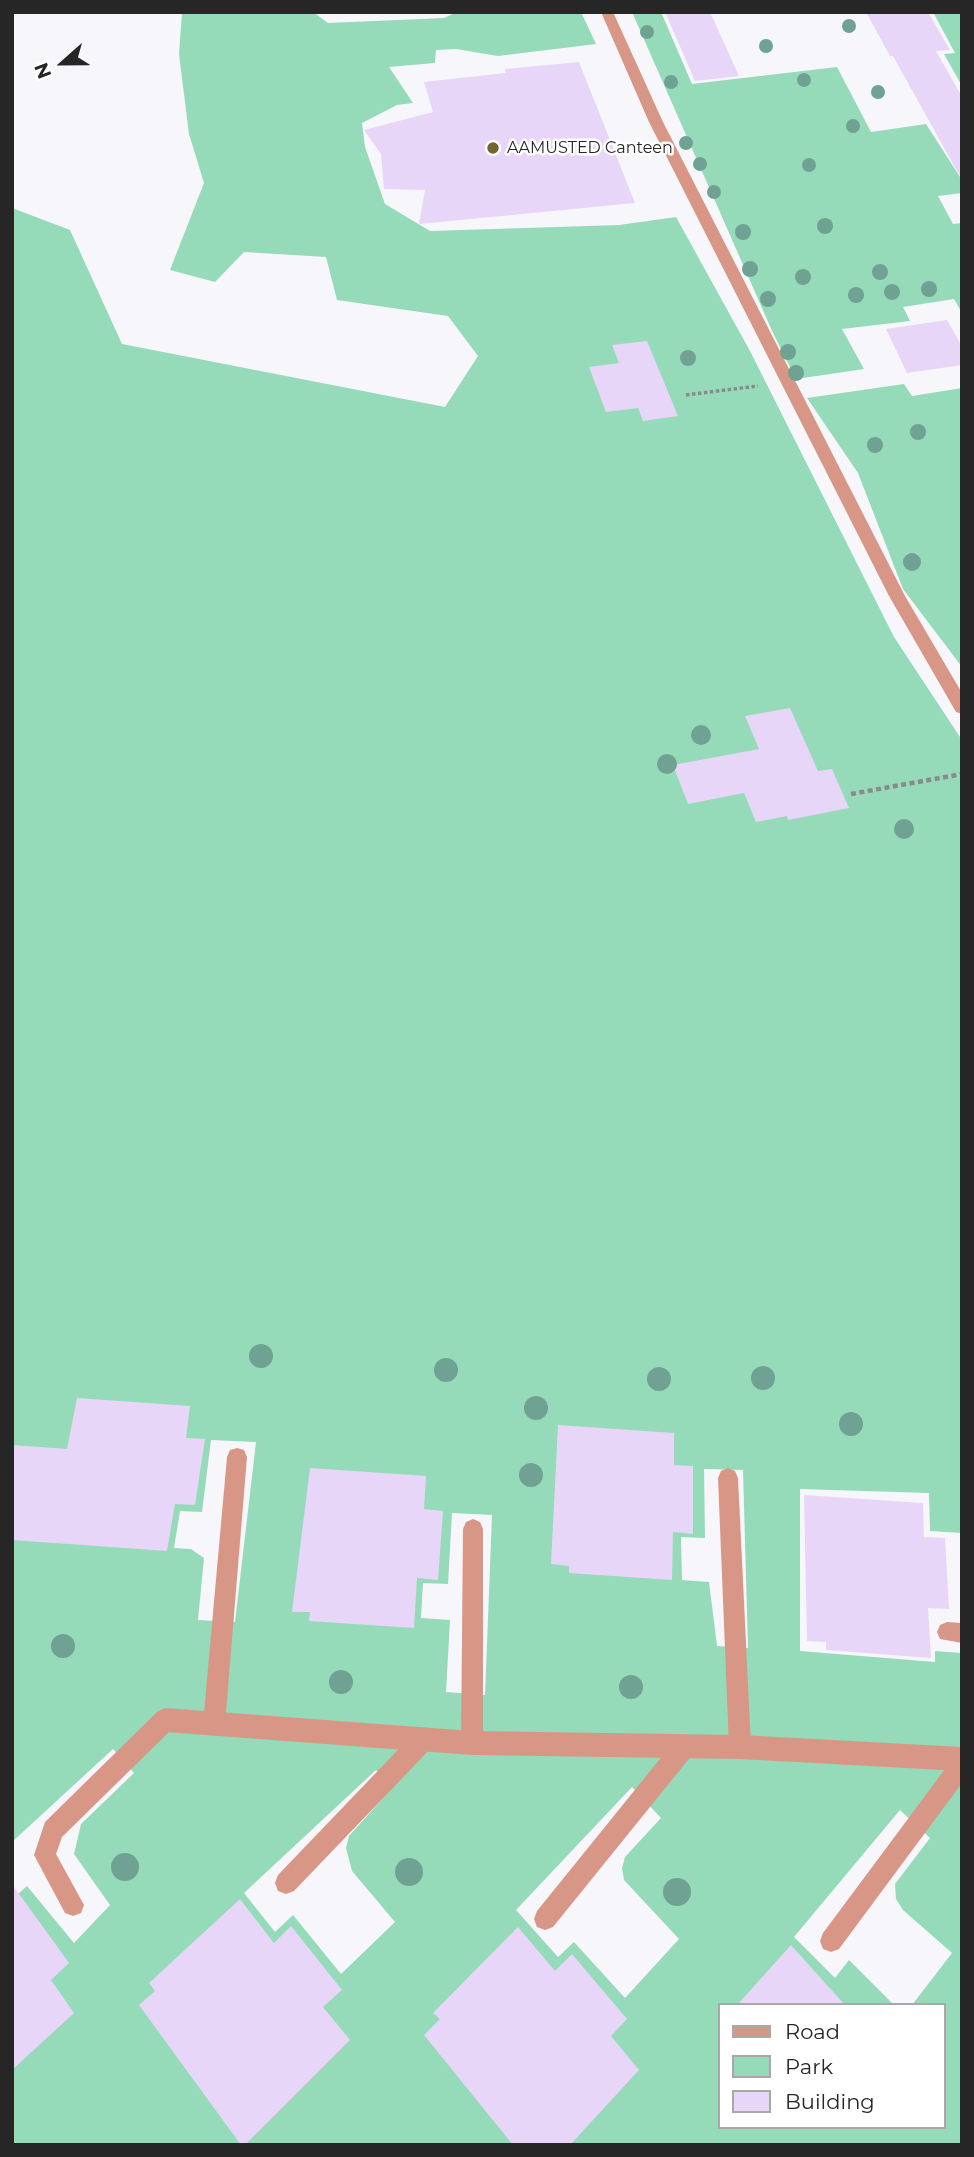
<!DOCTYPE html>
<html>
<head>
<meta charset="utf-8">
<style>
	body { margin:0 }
	#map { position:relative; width:974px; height:2157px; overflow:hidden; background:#f7f6fb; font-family:Montserrat,sans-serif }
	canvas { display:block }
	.frame { position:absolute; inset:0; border:14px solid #262627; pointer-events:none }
	.legend { position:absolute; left:718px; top:2003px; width:228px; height:126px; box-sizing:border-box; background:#fff; border:2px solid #a8a8a9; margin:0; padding:9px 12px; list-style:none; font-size:21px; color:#262627 }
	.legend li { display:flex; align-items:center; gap:14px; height:35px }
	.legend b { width:35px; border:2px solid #a8a8a9 }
	.north { position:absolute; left:28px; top:28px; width:70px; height:70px; -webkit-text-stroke:5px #fff; paint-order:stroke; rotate:249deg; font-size:19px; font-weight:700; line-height:28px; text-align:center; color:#262627 }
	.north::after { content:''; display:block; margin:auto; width:24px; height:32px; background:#262627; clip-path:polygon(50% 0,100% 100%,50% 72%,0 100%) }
</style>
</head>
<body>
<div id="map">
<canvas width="974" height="2157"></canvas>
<div class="frame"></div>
<ul class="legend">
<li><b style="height:9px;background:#d89786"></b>Road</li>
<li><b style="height:19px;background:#95dbb9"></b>Park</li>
<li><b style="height:19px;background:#e7d6f8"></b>Building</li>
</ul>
<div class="north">N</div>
</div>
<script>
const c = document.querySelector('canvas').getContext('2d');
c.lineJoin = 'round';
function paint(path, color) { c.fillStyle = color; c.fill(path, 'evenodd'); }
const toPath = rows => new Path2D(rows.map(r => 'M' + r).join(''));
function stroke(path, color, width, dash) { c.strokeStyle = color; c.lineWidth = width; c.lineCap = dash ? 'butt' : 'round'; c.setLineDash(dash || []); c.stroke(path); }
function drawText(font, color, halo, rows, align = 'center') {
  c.font = font + ' Montserrat,sans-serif'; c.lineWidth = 5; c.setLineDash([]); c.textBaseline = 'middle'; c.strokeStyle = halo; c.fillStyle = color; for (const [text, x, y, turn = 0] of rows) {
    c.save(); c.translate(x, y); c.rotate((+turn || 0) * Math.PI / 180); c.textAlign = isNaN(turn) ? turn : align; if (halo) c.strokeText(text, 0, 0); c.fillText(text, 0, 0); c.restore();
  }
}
const green = toPath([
	[182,12,313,12,328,23,444,18,457,12,581,12,596,44,498,56,456,49,436,50,435,63,389,67,413,103,397,105,362,123,365,147,385,204,430,231,619,225,676,217,750,351,894,637,962,740,962,1533,930,1531,929,1493,800,1489,800,1651,935,1662,935,1651,962,1653,962,2145,12,2145,12,1888,18,1894,27,1886,74,1943,110,1905,74,1854,81,1824,134,1773,113,1749,12,1842,12,208,70,230,122,344,445,407,478,356,448,316,337,300,326,257,244,252,215,282,170,270,204,183,189,134,179,54],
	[211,1440,256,1442,235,1622,198,1620,204,1558,191,1549,174,1548,180,1511,202,1512],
	[704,1469,743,1470,748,1648,717,1646,709,1582,682,1580,681,1537,705,1538],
	[452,1513,492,1515,485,1695,446,1692,450,1620,421,1618,423,1583,448,1584],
	[376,1770,392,1788,349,1836,346,1848,352,1871,395,1922,341,1974,293,1915,275,1932,244,1893],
	[632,1787,661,1818,625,1857,622,1868,624,1880,679,1939,625,1998,574,1942,558,1957,516,1910],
	[900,1810,930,1838,895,1884,896,1899,903,1910,952,1953,912,2005,944,2005,944,2127,720,2127,720,2005,894,2005,849,1960,835,1978,794,1937],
	[632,12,661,12,692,84,837,67,871,132,926,124,962,180,962,193,938,196,953,224,962,223,962,313,954,299,903,307,910,321,842,329,864,369,796,379,773,333],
	[933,12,962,12,962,86,944,54,955,53],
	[904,384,912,396,962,388,962,667,903,589,858,473,807,398]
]);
const building = toPath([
	[665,12,710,12,739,76,695,81],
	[866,12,928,12,950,50,936,51,962,97,962,180,893,56,890,56],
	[579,62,635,203,419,224,425,190,384,189,381,154,364,130,433,112,424,82,506,73,505,69],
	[947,320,962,346,962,365,907,373,886,329],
	[647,341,678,416,643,421,638,408,606,412,589,367,619,363,612,345],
	[790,708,818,771,832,769,849,808,788,820,787,816,756,822,744,793,688,804,673,765,759,749,745,716],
	[77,1398,190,1406,186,1438,205,1439,195,1505,175,1504,167,1551,12,1540,12,1445,67,1449],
	[558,1425,674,1433,674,1465,693,1466,693,1534,673,1532,672,1580,569,1573,569,1566,551,1564],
	[310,1468,426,1476,424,1509,443,1511,438,1580,417,1578,414,1628,309,1621,310,1612,292,1612],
	[804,1495,923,1503,924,1537,945,1538,949,1609,928,1608,931,1658,826,1650,826,1642,807,1641],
	[12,1884,69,1963,51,1980,74,2013,12,2070],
	[240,1899,274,1943,291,1926,342,1990,323,2007,350,2040,245,2145,241,2145,139,2005,155,1991,149,1983],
	[518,1927,555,1971,572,1954,627,2019,611,2036,639,2070,570,2145,513,2145,424,2035,440,2019,433,2013],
	[791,1945,845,2005,737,2005]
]);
const pathFar1 = toPath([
	[686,395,758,386]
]);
const path = toPath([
	[851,794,962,774]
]);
const service = toPath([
	[237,1448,244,1450,247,1457,225,1724,222,1732,214,1735,206,1732,203,1724,227,1457,230,1450,237,1448],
	[728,1468,735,1471,738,1478,751,1747,748,1755,740,1758,732,1755,729,1747,718,1478,721,1471,728,1468],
	[473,1519,480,1522,483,1529,483,1743,480,1751,472,1754,464,1751,461,1743,463,1529,466,1522,473,1519],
	[947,1622,962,1623,962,1643,940,1639,937,1632,940,1625,947,1622],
	[165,1709,173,1712,176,1720,173,1728,62,1837,56,1854,84,1905,81,1913,73,1916,65,1913,34,1855,45,1822,157,1712,165,1709],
	[425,1727,433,1730,436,1738,433,1746,294,1891,286,1894,278,1891,275,1883,278,1875,417,1730,425,1727],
	[684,1736,692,1739,695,1747,692,1755,553,1927,545,1930,537,1927,534,1919,537,1911,676,1739,684,1736],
	[962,1754,962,1783,839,1949,831,1952,823,1949,820,1941,823,1933,954,1757,962,1754]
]);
const minor = toPath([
	[601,12,613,12,663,122,905,596,962,693,962,714,956,712,889,596,649,122,601,12],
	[165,1708,472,1731,740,1735,962,1747,962,1771,740,1759,472,1755,165,1732,157,1728,153,1720,157,1712,165,1708]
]);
const trees = [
	[849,26,7],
	[647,32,7],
	[766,46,7],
	[804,80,7],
	[671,82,7],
	[878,92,7],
	[853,126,7],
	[686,143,7],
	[700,164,7],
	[809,165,7],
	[714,192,7],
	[825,226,8],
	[743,232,8],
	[750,269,8],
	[880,272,8],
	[803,277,8],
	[929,289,8],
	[892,292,8],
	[856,295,8],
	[768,299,8],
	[788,352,8],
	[688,358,8],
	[796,373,8],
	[918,432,8],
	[875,445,8],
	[912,562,9],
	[701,735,10],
	[667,764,10],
	[904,829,10],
	[261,1356,12],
	[446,1370,12],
	[763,1378,12],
	[659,1379,12],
	[536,1408,12],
	[851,1424,12],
	[531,1475,12],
	[63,1646,12],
	[341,1682,12],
	[631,1687,12],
	[125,1867,14],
	[409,1872,14],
	[677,1892,14]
];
const markers = [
	[493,148,7,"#756432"]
];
const farPoinames = [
	["AAMUSTED Canteen",507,148]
];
paint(green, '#95dbb9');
paint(building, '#e7d6f8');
stroke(pathFar1, '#8a898c', 3.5, [3.5, 2.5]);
stroke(path, '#8a898c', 4.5, [5, 3.5]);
paint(service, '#d89786');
paint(minor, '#d89786');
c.fillStyle = '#70a294';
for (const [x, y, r] of trees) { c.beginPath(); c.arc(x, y, r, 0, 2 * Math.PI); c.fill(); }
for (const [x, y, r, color] of markers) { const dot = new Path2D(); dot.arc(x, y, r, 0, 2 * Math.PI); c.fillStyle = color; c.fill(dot); stroke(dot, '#fff', 2.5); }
drawText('16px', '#262627', '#fff', farPoinames, 'left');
</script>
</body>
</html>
